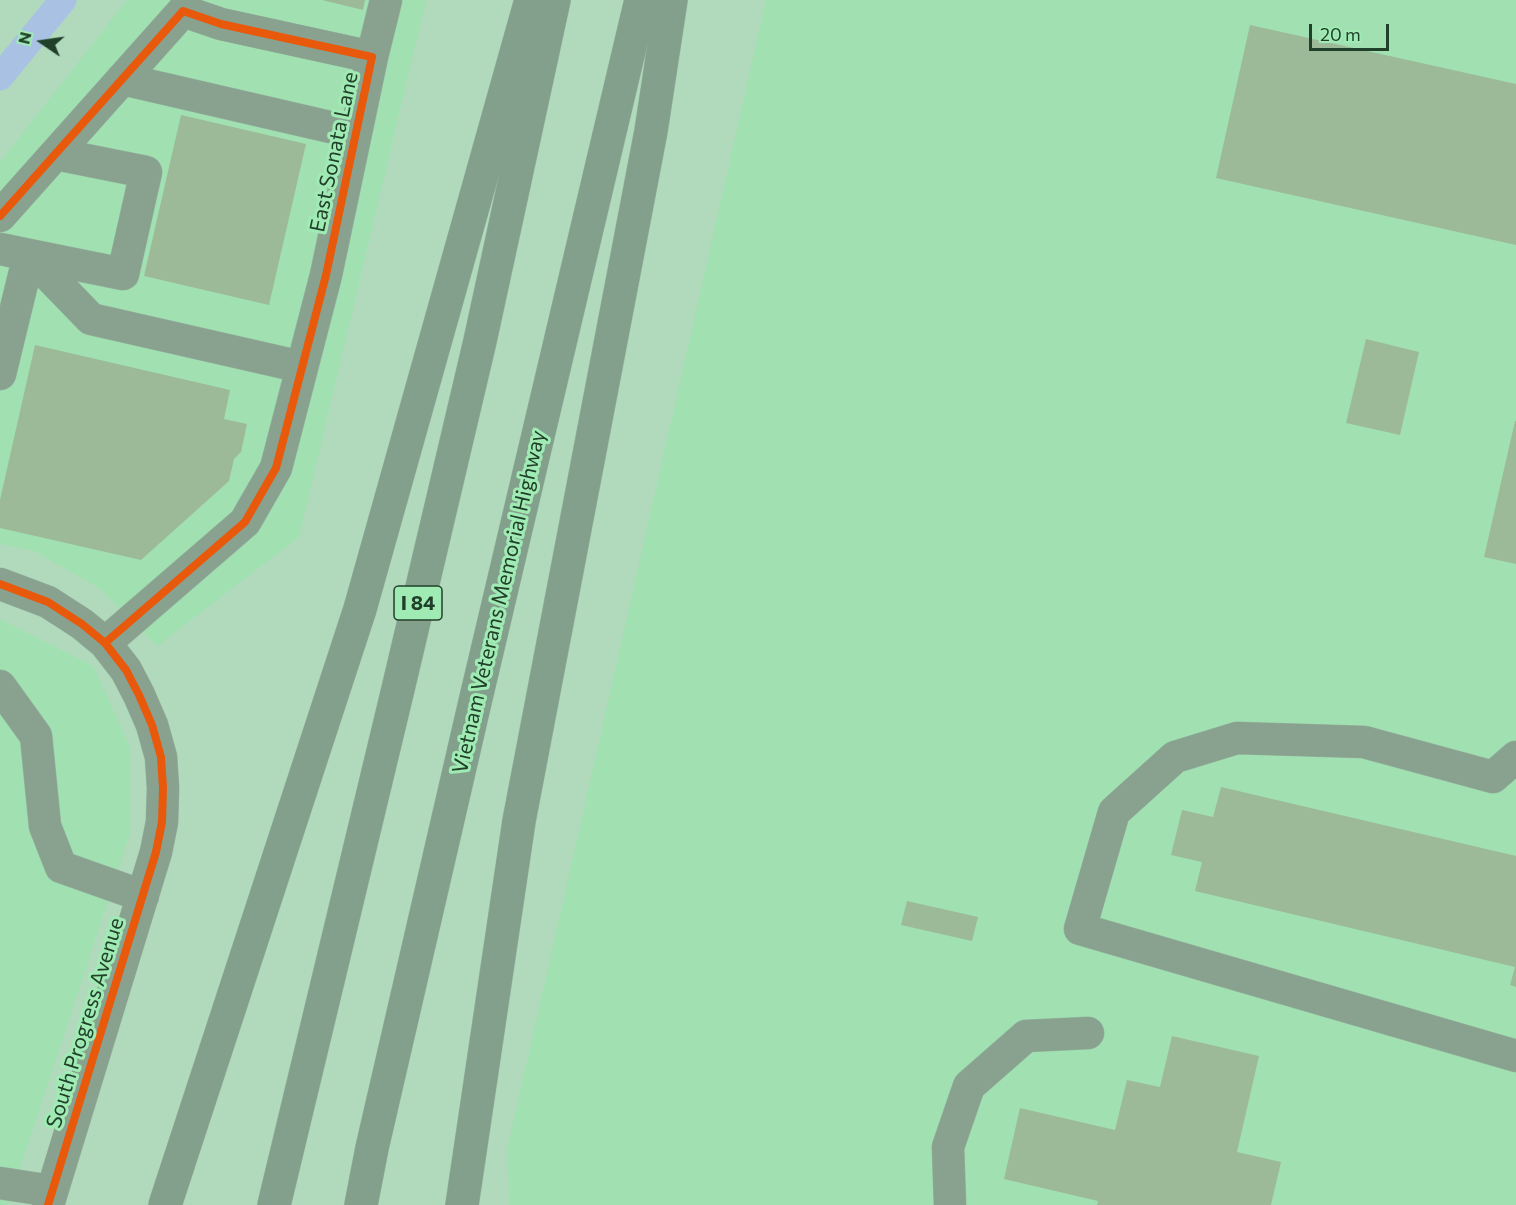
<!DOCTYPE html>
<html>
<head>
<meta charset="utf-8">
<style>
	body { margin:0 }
	#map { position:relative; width:1516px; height:1205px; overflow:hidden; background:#b1dabc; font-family:Commissioner,sans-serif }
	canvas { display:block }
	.north { position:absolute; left:12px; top:12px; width:60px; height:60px; -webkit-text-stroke:4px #a0ebb4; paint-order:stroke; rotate:283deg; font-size:16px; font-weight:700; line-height:24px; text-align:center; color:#21402a }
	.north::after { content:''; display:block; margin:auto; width:21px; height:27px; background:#21402a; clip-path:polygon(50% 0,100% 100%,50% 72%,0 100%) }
	.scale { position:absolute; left:1309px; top:24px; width:80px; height:27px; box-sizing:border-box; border:3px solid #21402a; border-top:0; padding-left:8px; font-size:18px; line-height:21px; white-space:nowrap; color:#21402a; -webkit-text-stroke:4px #a0ebb4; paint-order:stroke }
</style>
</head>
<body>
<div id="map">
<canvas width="1516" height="1205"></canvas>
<div class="north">N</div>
<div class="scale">20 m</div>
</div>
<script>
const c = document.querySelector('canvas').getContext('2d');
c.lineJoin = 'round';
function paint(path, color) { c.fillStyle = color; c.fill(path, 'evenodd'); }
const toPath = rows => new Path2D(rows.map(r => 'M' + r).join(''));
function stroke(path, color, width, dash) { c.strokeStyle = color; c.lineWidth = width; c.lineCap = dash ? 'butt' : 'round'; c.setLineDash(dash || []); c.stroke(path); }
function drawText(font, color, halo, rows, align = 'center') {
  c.font = font + ' Commissioner,sans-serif'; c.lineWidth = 6; c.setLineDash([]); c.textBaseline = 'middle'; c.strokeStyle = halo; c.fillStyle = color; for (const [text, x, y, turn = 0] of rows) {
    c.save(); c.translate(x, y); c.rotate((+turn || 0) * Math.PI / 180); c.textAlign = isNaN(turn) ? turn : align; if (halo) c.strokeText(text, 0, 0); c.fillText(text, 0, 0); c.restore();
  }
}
const built = toPath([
	[127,0,426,0,299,537,157,646,99,588,34,551,0,544,0,162],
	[766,0,1516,0,1516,1205,509,1205,508,1146],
	[0,619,93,666,130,747,130,833,8,1205,0,1205]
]);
const canal = toPath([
	[0,77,63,0]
]);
const building = toPath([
	[322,0,365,0,363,10],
	[1250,25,1516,84,1516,245,1216,178],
	[181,115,306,144,269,305,144,276],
	[1366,339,1419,352,1400,435,1346,423],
	[35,345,230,390,224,419,247,424,241,452,234,459,229,481,141,560,0,528,0,500],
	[1515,421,1516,421,1516,564,1484,557],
	[1221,787,1516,856,1516,987,1510,985,1515,967,1195,891,1202,862,1171,855,1182,810,1213,817],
	[907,901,978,917,972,941,901,925],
	[1172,1036,1259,1056,1237,1152,1281,1162,1271,1205,1097,1205,1098,1201,1004,1179,1020,1108,1115,1130,1127,1080,1160,1087]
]);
const minor = toPath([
	[372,57,386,0],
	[122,79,356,133],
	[0,216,183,11,221,24,372,57,326,275,276,468,245,522,105,643],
	[0,249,29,255,0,374],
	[29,255,91,319,302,367],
	[29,255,123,274,146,172,56,154],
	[0,584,48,602,82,624,105,643,126,670,139,695,152,725,161,757,163,788,162,822,156,852,48,1205],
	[0,686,36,736,45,826,61,867,143,896],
	[1516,757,1493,777,1364,742,1237,738,1175,757,1114,812,1080,929,1516,1056],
	[0,1183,52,1191],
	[950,1205,948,1147,969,1086,1026,1036,1088,1033]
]);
const highway = toPath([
	[165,1205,360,609,531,0],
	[274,1205,398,689,480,341,554,0],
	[361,1205,372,1148,475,702,641,0],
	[462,1205,519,821,651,131,671,0]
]);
const cycleway = toPath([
	[0,216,183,11,221,24,372,57,326,275,276,468,245,522,105,643],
	[0,584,48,602,82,624,105,643,126,670,139,695,152,725,161,757,163,788,162,822,156,852,48,1205]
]);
const shields = [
	[418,603,48]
];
const shieldNames = [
	["I 84",418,603]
];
const streetNames = [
	["East Sonata Lane",334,152,-78],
	["Vietnam Veterans Memorial Highway",499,602,-77],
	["South Progress Avenue",85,1023,-73]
];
paint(built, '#a0e0b1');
stroke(canal, '#a9c2e4', 27);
paint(building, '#9dba98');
stroke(minor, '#97b8a0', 33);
stroke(highway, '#97b8a0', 34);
stroke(minor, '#88a28f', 32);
stroke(highway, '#83a08c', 33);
stroke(cycleway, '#e8590c', 8);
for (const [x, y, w] of shields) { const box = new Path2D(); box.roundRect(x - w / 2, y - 17, w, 34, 4.5); c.fillStyle = '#a0ebb4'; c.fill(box); stroke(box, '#21402a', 1.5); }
drawText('bold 20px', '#21402a', null, shieldNames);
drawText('21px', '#21402a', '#a0ebb4', streetNames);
</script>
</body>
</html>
